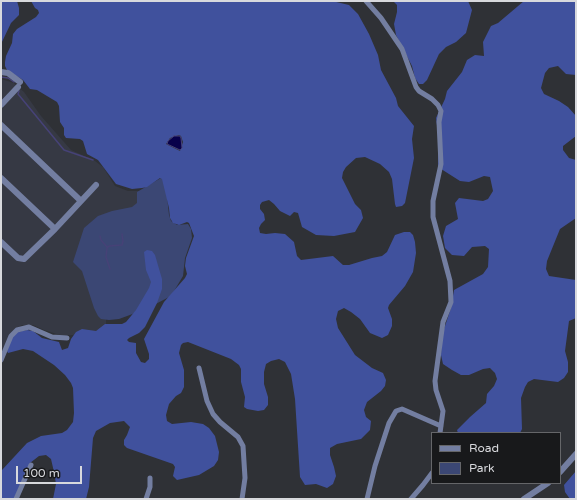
<!DOCTYPE html>
<html>
<head>
<meta charset="utf-8">
<style>
	body { margin:0 }
	#map { position:relative; width:577px; height:500px; overflow:hidden; background:#2f3136; font-family:"Varela Round",sans-serif }
	canvas { display:block }
	.frame { position:absolute; inset:0; border:2px solid #d8d9dd; pointer-events:none }
	.legend { position:absolute; left:431px; top:432px; width:130px; height:52px; box-sizing:border-box; background:#18191b; border:1px solid #656669; margin:0; padding:5px 7px; list-style:none; font-size:12px; color:#d8d9dd }
	.legend li { display:flex; align-items:center; gap:8px; height:20px }
	.legend b { width:20px; border:1px solid #656669 }
	.scale { position:absolute; left:16px; top:466px; width:66px; height:18px; box-sizing:border-box; border:2px solid #d8d9dd; border-top:0; padding-left:5px; font-size:12px; line-height:14px; white-space:nowrap; color:#d8d9dd; -webkit-text-stroke:3px #18191b; paint-order:stroke }
</style>
</head>
<body>
<div id="map">
<canvas width="577" height="500"></canvas>
<div class="frame"></div>
<ul class="legend">
<li><b style="height:5px;background:#737ea1"></b>Road</li>
<li><b style="height:11px;background:#3b4774"></b>Park</li>
</ul>
<div class="scale">100 m</div>
</div>
<script>
const c = document.querySelector('canvas').getContext('2d');
c.lineJoin = 'round';
function paint(path, color) { c.fillStyle = color; c.fill(path, 'evenodd'); }
const toPath = rows => new Path2D(rows.map(r => 'M' + r).join(''));
function stroke(path, color, width, dash) { c.strokeStyle = color; c.lineWidth = width; c.lineCap = dash ? 'butt' : 'round'; c.setLineDash(dash || []); c.stroke(path); }
const built = toPath([
	[1,79,14,83,24,92,41,116,71,150,95,161,103,167,115,186,128,191,143,191,115,310,106,320,106,326,93,333,63,336,44,330,33,325,22,325,15,329,1,354]
]);
const green = toPath([
	[161,178,164,179,166,187,169,215,171,221,177,225,188,224,191,229,192,238,185,258,183,276,171,296,146,309,119,319,109,320,101,319,98,316,94,308,82,271,73,262,84,228,98,216,112,211,132,207,137,203,137,192]
]);
const forest = toPath([
	[1,1,17,1,19,8,19,15,11,23,1,44],
	[31,1,332,1,349,5,358,14,369,34,378,55,381,70,396,98,398,106,414,126,412,139,414,158,405,203,402,206,396,207,395,204,392,179,389,172,380,164,365,157,356,158,346,167,343,172,342,178,355,204,361,210,363,218,355,232,334,236,316,235,302,227,298,213,294,212,290,216,280,211,274,204,269,200,262,202,260,205,260,209,264,214,265,220,261,224,259,228,260,233,266,234,275,233,285,234,294,242,297,256,301,260,333,256,343,265,349,265,372,258,382,256,387,252,395,235,404,232,410,232,413,235,415,242,416,253,413,272,405,286,389,305,388,308,392,319,392,326,388,335,382,338,370,333,360,319,351,312,344,308,338,311,336,319,338,328,355,355,372,368,383,373,386,380,385,386,381,391,367,402,364,410,366,417,371,421,370,430,361,439,337,444,330,448,330,455,334,467,336,476,333,484,327,488,316,484,305,485,300,477,295,399,291,374,285,362,279,359,271,361,266,364,264,372,264,384,268,397,268,405,264,410,258,411,247,409,244,407,245,397,241,382,241,369,239,365,231,359,188,342,183,343,181,345,179,353,184,370,184,387,181,393,176,396,169,404,166,415,167,421,172,424,191,422,203,424,209,428,215,436,219,452,218,460,214,466,199,475,177,480,173,476,175,467,173,464,127,448,124,445,124,440,127,435,130,427,124,421,110,423,96,431,93,438,89,487,86,499,53,499,56,484,54,472,51,459,46,455,39,456,30,463,14,499,1,499,2,470,27,443,41,436,62,433,67,430,73,422,74,413,73,388,71,383,65,375,54,365,33,351,23,349,8,353,7,351,12,337,17,332,27,330,33,331,42,338,59,342,62,350,68,348,71,339,76,332,82,329,96,331,105,324,122,324,126,322,136,310,149,288,151,282,146,270,144,252,147,250,152,251,155,255,162,279,162,289,157,303,145,327,139,333,129,338,127,340,129,342,136,343,136,353,141,362,145,363,149,359,149,354,144,339,164,302,185,278,187,274,185,266,186,258,194,236,189,223,187,222,179,225,173,223,170,218,169,208,162,179,160,178,147,187,142,188,132,189,116,184,98,160,87,154,83,141,80,139,66,138,64,135,64,128,60,122,59,106,57,102,37,90,30,89,23,80,7,70,5,66,5,62,6,56,12,43,13,34,17,29,36,17,39,13,38,10,35,8],
	[179,135,181,136,183,142,180,151,166,144,170,138],
	[393,1,468,1,472,10,466,33,456,42,446,47,439,54,427,80,423,84,419,84,415,78,412,66,396,35,394,24,397,12,397,5],
	[524,1,576,1,576,75,566,74,558,66,549,68,545,73,541,88,544,94,559,101,568,107,576,116,576,136,563,146,563,150,569,158,576,160,576,218,560,229,547,261,546,269,549,276,576,280,576,318,569,321,565,351,568,362,568,372,564,378,558,382,534,379,528,382,525,387,521,398,522,429,520,433,458,433,457,430,470,417,486,403,487,394,494,386,497,379,495,373,490,368,483,369,469,375,461,375,452,370,443,364,441,355,442,335,451,308,454,290,483,274,488,267,489,249,485,246,472,247,464,256,452,255,445,248,443,236,446,226,458,219,455,203,459,198,483,201,488,199,493,191,490,177,484,176,469,182,460,181,438,167,438,133,436,118,445,99,447,91,462,72,467,60,475,55,484,56,483,42,491,26,498,23],
	[576,471,576,499,570,499,565,492,564,485]
]);
const water = toPath([
	[174,136,180,136,181,138,182,148,180,150,167,144,168,141,174,136]
]);
const stream = toPath([
	[1,77,8,78,14,82],
	[19,91,18,94,64,150,93,160],
	[100,236,101,240,107,247],
	[110,269,106,257,107,248,109,246,122,245,123,241,122,234]
]);
const minor = toPath([
	[366,1,381,18,402,49,416,87,419,91,432,99,438,105,441,111,439,122,441,164,433,201,433,217,450,281,451,302,443,322,435,381,436,390,443,411,440,433],
	[1,360,11,336,17,330,29,327,52,337,67,338],
	[199,368,207,401,213,414,220,422,238,437,243,446,245,478,242,499],
	[16,499,31,465],
	[146,499,150,487,150,478],
	[367,499,375,466,389,423,396,411,402,409,441,426],
	[411,499,423,485,432,473]
]);
const tertiary = toPath([
	[1,72,8,73,20,82],
	[1,105,18,87],
	[1,125,81,201],
	[1,178,55,229,24,259,18,258,1,242],
	[55,229,96,185],
	[560,472,576,454],
	[524,499,548,483]
]);
paint(built, '#363944');
paint(green, '#3b4774');
paint(forest, '#40519d');
paint(water, '#08014b');
stroke(water, '#464277', 1);
stroke(stream, '#464277', 1.5);
stroke(minor, '#737ea1', 5);
stroke(tertiary, '#737ea1', 6);
</script>
</body>
</html>
